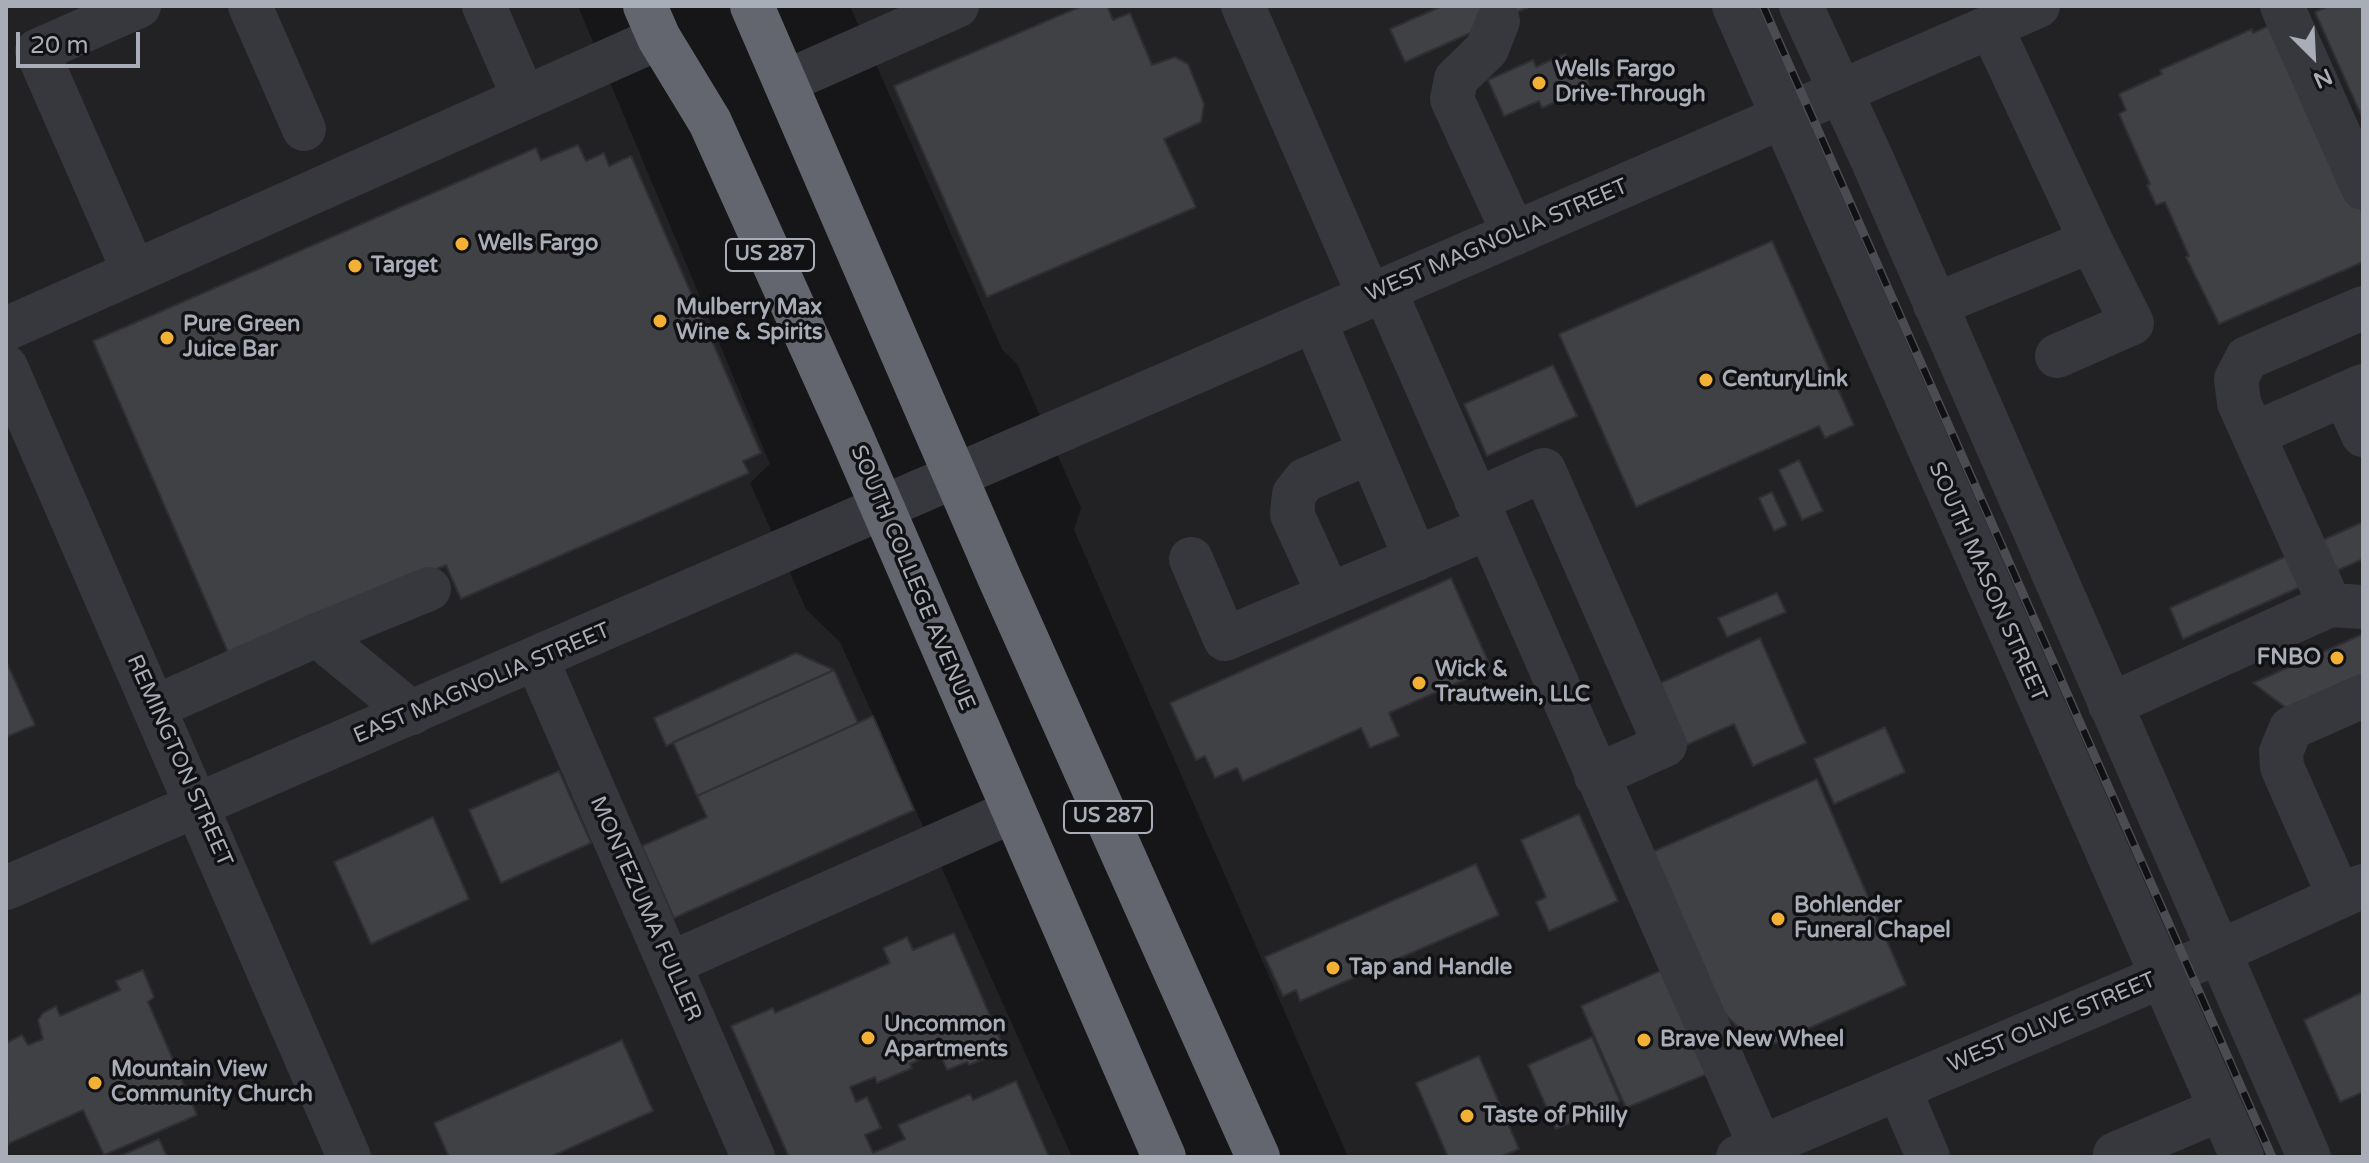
<!DOCTYPE html>
<html>
<head>
<meta charset="utf-8">
<style>
	body { margin:0 }
	#map { position:relative; width:2369px; height:1163px; overflow:hidden; background:#161618; font-family:"Varela Round",sans-serif }
	canvas { display:block }
	.frame { position:absolute; inset:0; border:8px solid #a8adb8; pointer-events:none }
	.north { position:absolute; left:2273px; top:16px; width:80px; height:80px; -webkit-text-stroke:6px #111113; paint-order:stroke; rotate:156deg; font-size:22px; font-weight:700; line-height:32px; text-align:center; color:#a8adb8 }
	.north::after { content:''; display:block; margin:auto; width:28px; height:36px; background:#a8adb8; clip-path:polygon(50% 0,100% 100%,50% 72%,0 100%) }
	.scale { position:absolute; left:16px; top:32px; width:124px; height:36px; box-sizing:border-box; border:4px solid #a8adb8; border-top:0; padding-left:10px; font-size:24px; line-height:28px; white-space:nowrap; color:#a8adb8; -webkit-text-stroke:6px #111113; paint-order:stroke }
</style>
</head>
<body>
<div id="map">
<canvas width="2369" height="1163"></canvas>
<div class="frame"></div>
<div class="north">N</div>
<div class="scale">20 m</div>
</div>
<script>
const c = document.querySelector('canvas').getContext('2d');
c.lineJoin = 'round';
function paint(path, color) { c.fillStyle = color; c.fill(path, 'evenodd'); }
const toPath = rows => new Path2D(rows.map(r => 'M' + r).join(''));
function stroke(path, color, width, dash) { c.strokeStyle = color; c.lineWidth = width; c.lineCap = dash ? 'butt' : 'round'; c.setLineDash(dash || []); c.stroke(path); }
function drawText(font, color, halo, rows, align = 'center') {
  c.font = font + ' "Varela Round",sans-serif'; c.lineWidth = 7; c.setLineDash([]); c.textBaseline = 'middle'; c.strokeStyle = halo; c.fillStyle = color; for (const [text, x, y, turn = 0] of rows) {
    c.save(); c.translate(x, y); c.rotate((+turn || 0) * Math.PI / 180); c.textAlign = isNaN(turn) ? turn : align; if (halo) c.strokeText(text, 0, 0); c.fillText(text, 0, 0); c.restore();
  }
}
const built = toPath([
	[6,6,578,6,770,464,750,483,806,609,840,642,1072,1157,6,1157],
	[850,6,2363,6,2363,1157,1348,1157,1074,530,1081,508,1017,364,1002,349]
]);
const building = toPath([
	[1082,6,1107,6,1113,20,1130,13,1152,65,1175,57,1188,64,1204,104,1201,122,1164,139,1196,207,987,297,894,86,1082,6],
	[1442,6,1531,6,1405,62,1390,29,1442,6],
	[2329,6,2363,6,2362,117,2315,12,2329,6],
	[2277,22,2363,214,2363,262,2219,324,2186,257,2189,256,2165,202,2156,205,2147,185,2150,184,2119,114,2126,110,2119,94,2162,74,2160,70,2252,29,2253,33,2277,22],
	[1565,54,1570,64,1579,60,1590,87,1542,108,1539,101,1504,116,1488,80,1533,60,1536,67,1565,54],
	[578,145,586,161,604,153,609,166,631,156,761,453,743,461,749,473,461,599,446,565,231,659,93,341,536,148,541,160,578,145],
	[1772,241,1854,425,1825,438,1819,426,1636,507,1559,334,1772,241],
	[1553,365,1577,416,1487,456,1464,404,1553,365],
	[1799,460,1823,511,1802,520,1779,470,1799,460],
	[1772,492,1787,525,1774,531,1759,498,1772,492],
	[2363,522,2363,559,2183,639,2170,608,2363,522],
	[1451,578,1491,668,1389,713,1399,736,1370,748,1361,728,1243,781,1237,768,1215,778,1205,756,1196,760,1170,703,1451,578],
	[1777,593,1786,612,1727,637,1718,618,1777,593],
	[2363,634,2363,682,2293,713,2253,683,2363,634],
	[1760,638,1806,743,1753,766,1734,724,1684,746,1656,685,1760,638],
	[796,653,834,670,666,746,654,718,796,653],
	[6,661,35,725,6,737,6,661],
	[834,670,858,723,697,796,673,742,834,670],
	[873,716,914,810,674,918,642,846,707,817,697,796,873,716],
	[1885,727,1905,772,1834,804,1814,759,1885,727],
	[559,771,591,843,501,883,469,810,559,771],
	[1817,779,1906,985,1760,1050,1718,1007,1650,853,1817,779],
	[1579,814,1618,901,1549,931,1536,902,1546,897,1521,840,1579,814],
	[433,817,469,899,371,944,334,862,433,817],
	[1476,864,1499,915,1300,1001,1296,990,1283,996,1265,957,1476,864],
	[954,933,1005,1050,969,1065,967,1062,947,1070,939,1051,910,1064,912,1068,877,1083,875,1077,850,1087,856,1102,867,1097,881,1128,865,1135,873,1153,905,1139,898,1125,970,1094,973,1100,1016,1081,1049,1157,789,1157,731,1026,773,1008,775,1013,890,963,883,948,907,937,913,950,954,933],
	[143,970,154,997,148,1002,197,1115,104,1155,83,1110,8,1144,6,1043,22,1035,28,1045,43,1039,38,1020,43,1013,56,1006,60,1016,120,990,116,981,143,970],
	[1662,970,1707,1074,1626,1108,1581,1006,1662,970],
	[2363,992,2363,1092,2340,1102,2304,1020,2363,992],
	[1592,1037,1620,1101,1556,1129,1528,1065,1592,1037],
	[622,1040,653,1111,550,1157,449,1157,434,1123,622,1040],
	[1479,1056,1519,1149,1500,1157,1448,1157,1416,1083,1479,1056],
	[159,1139,167,1157,118,1157,159,1139]
]);
const minor = toPath([
	[250,6,304,129],
	[484,6,524,98],
	[1243,6,1369,296],
	[1734,6,2242,1157],
	[1801,6,1871,157,2309,1157],
	[2282,6,2363,188],
	[1498,21,1487,49,1456,79,1452,99,1514,234],
	[1991,27,2091,241],
	[785,82,957,6],
	[134,272,37,51,139,6],
	[1384,289,1765,1157],
	[1935,305,2091,241,2132,323,2057,356],
	[2363,308,2247,358,2236,379,2239,403,2330,605,2363,607],
	[1314,320,1416,559],
	[6,329,659,38],
	[6,367,349,1157],
	[2344,394,2363,435],
	[2254,434,2363,386],
	[1476,500,1544,470,1665,745,1596,776],
	[1191,559,1225,639,1488,528],
	[1329,595,1292,514,1294,494,1305,480,1370,452],
	[317,635,429,589],
	[537,660,753,1157],
	[2110,705,2330,605],
	[155,707,317,635,412,713],
	[6,888,2038,6],
	[2339,896,2282,767,2281,752,2291,728,2363,696],
	[669,964,1011,812],
	[1899,1089,1928,1157],
	[2115,1154,2221,1109],
	[1738,1157,2219,952,2363,886]
]);
const highway = toPath([
	[645,6,659,38,710,122,851,435,1164,1157],
	[752,6,999,577,1258,1157]
]);
const rail = toPath([
	[1763,6,2272,1157]
]);
const markers = [
	[1539,83,8,"#f2b134"],
	[462,244,8,"#f2b134"],
	[355,266,8,"#f2b134"],
	[660,321,8,"#f2b134"],
	[167,338,8,"#f2b134"],
	[1706,380,8,"#f2b134"],
	[2337,658,8,"#f2b134"],
	[1419,683,8,"#f2b134"],
	[1778,919,8,"#f2b134"],
	[1333,968,8,"#f2b134"],
	[868,1038,8,"#f2b134"],
	[1644,1040,8,"#f2b134"],
	[95,1083,8,"#f2b134"],
	[1467,1116,8,"#f2b134"]
];
const shields = [
	[770,255,88],
	[1108,817,88]
];
const shieldNames = [
	["US 287",770,255],
	["US 287",1108,817]
];
const poiNames = [
	["Wells Fargo",1555,70],
	["Drive-Through",1555,95],
	["Wells Fargo",478,244],
	["Target",371,266],
	["Mulberry Max",676,308],
	["Wine & Spirits",676,333],
	["Pure Green",183,325],
	["Juice Bar",183,350],
	["CenturyLink",1722,380],
	["FNBO",2321,658,"right"],
	["Wick &",1435,670],
	["Trautwein, LLC",1435,695],
	["Bohlender",1794,906],
	["Funeral Chapel",1794,931],
	["Tap and Handle",1349,968],
	["Uncommon",884,1025],
	["Apartments",884,1050],
	["Brave New Wheel",1660,1040],
	["Mountain View",111,1070],
	["Community Church",111,1095],
	["Taste of Philly",1483,1116]
];
const streetNames = [
	["WEST MAGNOLIA STREET",1497,241,-23],
	["SOUTH COLLEGE AVENUE",912,578,67],
	["SOUTH MASON STREET",1987,582,66],
	["EAST MAGNOLIA STREET",482,684,-23],
	["REMINGTON STREET",179,761,66],
	["MONTEZUMA FULLER",645,909,66],
	["WEST OLIVE STREET",2052,1023,-23]
];
paint(built, '#222225');
paint(building, '#404145');
stroke(building, '#303034', 2);
stroke(minor, '#37383d', 44);
stroke(highway, '#63666e', 44);
stroke(rail, '#4a4c52', 9);
stroke(rail, '#111113', 6, [18]);
for (const [x, y, r, color] of markers) { const dot = new Path2D(); dot.arc(x, y, r, 0, 2 * Math.PI); c.fillStyle = color; c.fill(dot); stroke(dot, '#111113', 3); }
for (const [x, y, w] of shields) { const box = new Path2D(); box.roundRect(x - w / 2, y - 16, w, 32, 6); c.fillStyle = '#111113'; c.fill(box); stroke(box, '#a8adb8', 2); }
drawText('bold 20px', '#a8adb8', null, shieldNames);
drawText('bold 22px', '#a8adb8', '#111113', poiNames, 'left');
drawText('22px', '#a8adb8', '#111113', streetNames);
</script>
</body>
</html>
